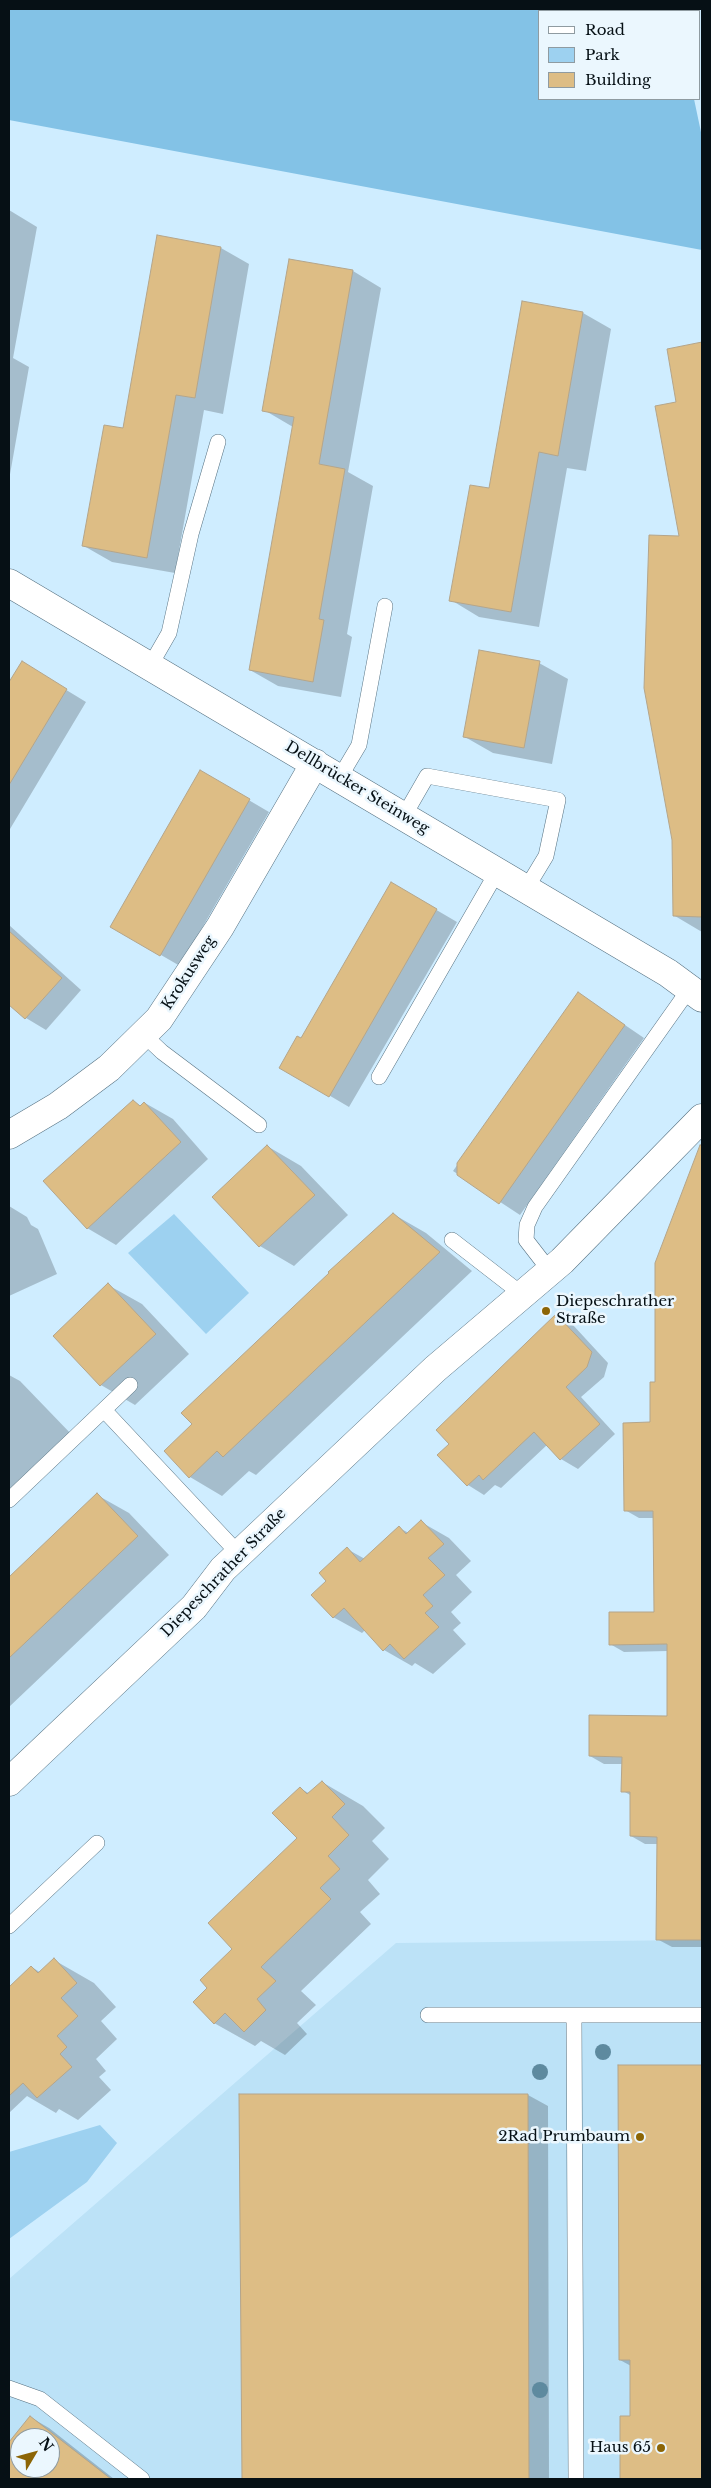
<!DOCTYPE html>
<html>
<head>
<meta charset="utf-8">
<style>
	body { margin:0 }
	#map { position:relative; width:711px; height:2488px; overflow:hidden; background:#cfedff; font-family:"Libre Baskerville",serif }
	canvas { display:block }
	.frame { position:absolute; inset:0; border:10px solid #061015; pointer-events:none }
	.legend { position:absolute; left:538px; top:10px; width:162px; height:90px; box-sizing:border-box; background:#ebf7fe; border:1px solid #8f9ba1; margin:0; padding:6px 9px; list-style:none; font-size:15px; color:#061015 }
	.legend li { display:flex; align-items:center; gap:10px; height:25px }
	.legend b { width:25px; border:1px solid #8f9ba1 }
	.north { position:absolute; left:10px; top:2428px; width:50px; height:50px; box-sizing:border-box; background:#ebf7fe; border:1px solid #8f9ba1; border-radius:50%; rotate:53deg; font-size:14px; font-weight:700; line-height:20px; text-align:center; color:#061015 }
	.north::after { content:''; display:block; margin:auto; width:18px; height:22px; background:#8c6506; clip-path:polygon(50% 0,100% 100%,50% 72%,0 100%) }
</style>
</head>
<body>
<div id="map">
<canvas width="711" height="2488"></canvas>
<div class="frame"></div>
<ul class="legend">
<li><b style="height:6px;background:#fff"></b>Road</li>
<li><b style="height:14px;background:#9dd1f0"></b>Park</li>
<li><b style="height:14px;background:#ddbd85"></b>Building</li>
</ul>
<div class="north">N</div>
</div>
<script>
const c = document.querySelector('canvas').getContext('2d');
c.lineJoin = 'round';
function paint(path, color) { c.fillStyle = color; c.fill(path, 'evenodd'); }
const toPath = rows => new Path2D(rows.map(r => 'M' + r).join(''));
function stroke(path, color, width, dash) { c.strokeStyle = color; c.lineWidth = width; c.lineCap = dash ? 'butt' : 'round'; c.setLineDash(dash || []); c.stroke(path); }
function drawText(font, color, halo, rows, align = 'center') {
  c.font = font + ' "Libre Baskerville",serif'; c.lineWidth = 5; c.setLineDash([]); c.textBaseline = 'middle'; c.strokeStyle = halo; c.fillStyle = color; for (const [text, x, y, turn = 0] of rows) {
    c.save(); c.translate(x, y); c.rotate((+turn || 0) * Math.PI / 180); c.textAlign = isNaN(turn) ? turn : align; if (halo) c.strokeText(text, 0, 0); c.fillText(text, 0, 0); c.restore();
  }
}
const built = toPath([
	[702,1940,702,2479,9,2479,9,2279,396,1943],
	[20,2438,50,2438,50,2468,20,2468]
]);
const green = toPath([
	[174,1214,249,1293,206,1334,128,1253],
	[100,2125,117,2143,87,2182,9,2239,9,2152]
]);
const forest = toPath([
	[9,9,675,9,676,11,540,11,540,99,694,99,702,137,702,250,9,120]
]);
const shadow = toPath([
	[9,210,37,227,13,358,29,367,9,480],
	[158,237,221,248,249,264,223,414,204,410,175,573,112,562,84,546,124,430],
	[290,261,353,271,381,288,348,472,373,486,347,634,352,637,341,697,278,686,250,670,293,427,264,410],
	[523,302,583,313,611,329,586,471,567,468,539,627,479,617,451,600,490,490],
	[702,343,702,932,675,916,680,537,678,403,668,350],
	[22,663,86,702,10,829,9,685],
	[539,663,568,679,552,764,493,753,465,737],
	[201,772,269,812,180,966,111,926],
	[392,884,457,922,349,1107,281,1067,301,1040],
	[9,925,81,990,46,1030,26,1018,9,1003],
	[578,993,644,1038,520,1215,453,1171],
	[134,1102,141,1106,145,1103,173,1119,208,1159,116,1245,87,1228],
	[267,1146,301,1166,348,1215,294,1266,260,1246,213,1197],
	[683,1191,702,1198,702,1947,672,1947,657,1939,658,1844,645,1844,631,1836,632,1796,623,1791,623,1764,604,1764,590,1756,668,1717,668,1651,624,1652,610,1644,655,1613,654,1518,639,1518,625,1510,651,1423],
	[9,1206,27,1217,31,1225,38,1229,57,1274,9,1296],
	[393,1214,426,1233,472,1271,256,1475,249,1471,222,1496,190,1477],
	[108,1285,142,1304,189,1354,135,1405,101,1385,54,1336],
	[556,1315,573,1325,608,1363,604,1377,581,1397,615,1434,578,1469,561,1459,547,1445,501,1488,495,1485,484,1495,468,1485,451,1444],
	[9,1375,20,1381,74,1437,20,1494,9,1487],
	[97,1495,129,1513,169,1555,9,1707,9,1578],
	[421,1522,449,1538,471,1561,456,1575,472,1592,451,1612,461,1623,453,1630,466,1644,433,1674,415,1663,412,1666,384,1650,365,1630,362,1633,333,1617,328,1581,347,1549,365,1559,399,1528,409,1533],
	[322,1782,363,1806,385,1828,372,1841,389,1859,368,1880,380,1894,360,1912,371,1924,301,1991,316,2005,297,2023,307,2034,285,2055,261,2041,255,2046,214,2023,209,1988,298,1838,300,1788,310,1794],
	[54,1960,94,1983,116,2007,101,2021,117,2039,96,2059,106,2071,99,2077,111,2090,78,2120,59,2109,56,2113,27,2096,9,2113,9,1988,32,1967,41,1973],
	[702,2066,702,2479,621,2479,621,2418,632,2418,631,2366,620,2360,619,2067],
	[240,2095,528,2095,548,2106,549,2479,243,2479],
	[30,2417,49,2428,114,2479,9,2479,9,2444],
	[20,2438,50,2438,50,2468,20,2468]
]);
const building = toPath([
	[157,235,221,247,195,398,176,395,147,558,82,546,104,425,123,428,157,235],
	[289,259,353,270,319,464,345,469,319,619,324,620,313,682,249,670,294,417,262,411,289,259],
	[522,301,583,312,558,456,539,452,511,612,449,601,470,485,489,488,522,301],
	[702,342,702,917,673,916,672,840,644,688,649,535,679,536,655,406,676,402,667,349,702,342],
	[479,650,540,661,524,748,463,737,479,650],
	[22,661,67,689,9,785,9,682,22,661],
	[200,770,250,799,160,956,110,927,200,770],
	[391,882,437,909,329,1097,279,1068,297,1036,301,1038,391,882],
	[9,931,62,978,25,1019,9,1005,9,931],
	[578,992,625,1025,499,1204,457,1175,457,1163,578,992],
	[133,1100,140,1106,144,1102,181,1142,87,1229,43,1181,133,1100],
	[267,1145,315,1195,259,1247,212,1197,267,1145],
	[700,1145,702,1145,701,1940,656,1940,657,1837,630,1836,630,1792,621,1792,622,1757,589,1756,589,1715,667,1716,667,1644,609,1645,609,1612,654,1612,653,1511,624,1511,623,1423,650,1422,650,1382,655,1382,655,1263,700,1145],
	[393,1213,440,1252,223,1457,217,1451,189,1478,164,1451,192,1424,181,1413,329,1273,328,1272,393,1213],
	[108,1283,156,1334,100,1386,53,1336,108,1283],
	[556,1314,592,1352,587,1367,566,1387,600,1424,560,1460,534,1432,483,1480,479,1475,467,1486,437,1455,449,1444,436,1430,556,1314],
	[97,1493,138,1536,9,1658,9,1577,97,1493],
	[421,1520,444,1544,428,1558,445,1575,423,1595,433,1606,425,1613,439,1627,404,1659,390,1644,383,1651,344,1608,333,1618,311,1595,326,1581,319,1573,347,1547,360,1562,399,1526,406,1534,421,1520],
	[322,1781,345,1804,332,1817,349,1835,328,1856,340,1869,320,1888,331,1899,261,1967,276,1981,257,1999,266,2010,244,2032,225,2013,214,2024,193,2002,207,1988,200,1980,232,1949,208,1923,297,1838,272,1813,300,1787,307,1794,322,1781],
	[54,1958,77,1983,61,1998,78,2016,57,2036,67,2047,60,2054,72,2067,37,2098,23,2083,9,2096,9,1987,31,1966,38,1973,54,1958],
	[618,2065,702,2065,702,2479,620,2479,620,2416,630,2416,630,2360,619,2360,618,2065],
	[239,2094,528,2094,529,2479,242,2479,239,2094],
	[30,2416,111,2479,9,2479,9,2442,30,2416],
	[20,2438,50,2438,50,2468,20,2468,20,2438]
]);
const service = toPath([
	[150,666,169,633,191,534,218,442],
	[340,777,359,745,385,606],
	[404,816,427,776,558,800,546,856,526,889],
	[144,1035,162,1052,259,1125],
	[379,1077,497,872],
	[452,1240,523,1295],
	[550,1271,526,1240,527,1225,535,1207,690,988],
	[104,1410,239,1554],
	[9,1500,130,1385],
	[9,1926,97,1843],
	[428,2015,574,2015],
	[9,2388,40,2399,142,2479],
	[576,2479,574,2015,702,2015]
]);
const minor = toPath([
	[9,583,668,973,702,998],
	[9,1135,58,1106,109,1068,159,1019,220,927,315,763]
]);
const tertiary = toPath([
	[9,1782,194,1607,223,1569,239,1554,435,1369,562,1261,702,1118]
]);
const trees = [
	[603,2052],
	[540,2072],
	[540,2390]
];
const markers = [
	[546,1311,5,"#8c6506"],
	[640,2137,5,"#8c6506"],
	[661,2448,5,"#8c6506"]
];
const streetNames = [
	["Dellbrücker Steinweg",357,788,31],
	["Krokusweg",189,973,-57],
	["Diepeschrather Straße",224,1573,-46]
];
const poiNames = [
	["Diepeschrather",556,1302,"left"],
	["Straße",556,1319,"left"],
	["2Rad Prumbaum",630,2137],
	["Haus 65",651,2448]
];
paint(built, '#bce2f7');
paint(green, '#9dd1f0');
paint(forest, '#83c2e6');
paint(shadow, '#0003');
paint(building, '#ddbd85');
stroke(building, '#b4a58b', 1);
stroke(service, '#577282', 16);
stroke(minor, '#577282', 29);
stroke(tertiary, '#577282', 29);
stroke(service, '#fff', 15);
stroke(minor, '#fff', 28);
stroke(tertiary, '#fff', 28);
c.fillStyle = '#5e8a9f';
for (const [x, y] of trees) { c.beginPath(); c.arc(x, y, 8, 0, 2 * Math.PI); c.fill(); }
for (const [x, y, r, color] of markers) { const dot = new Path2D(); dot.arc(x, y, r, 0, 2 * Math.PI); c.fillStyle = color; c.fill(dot); stroke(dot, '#ebf7fe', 2); }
drawText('15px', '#061015', '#ebf7fe', streetNames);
drawText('15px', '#061015', '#ebf7fe', poiNames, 'right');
</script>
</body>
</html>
